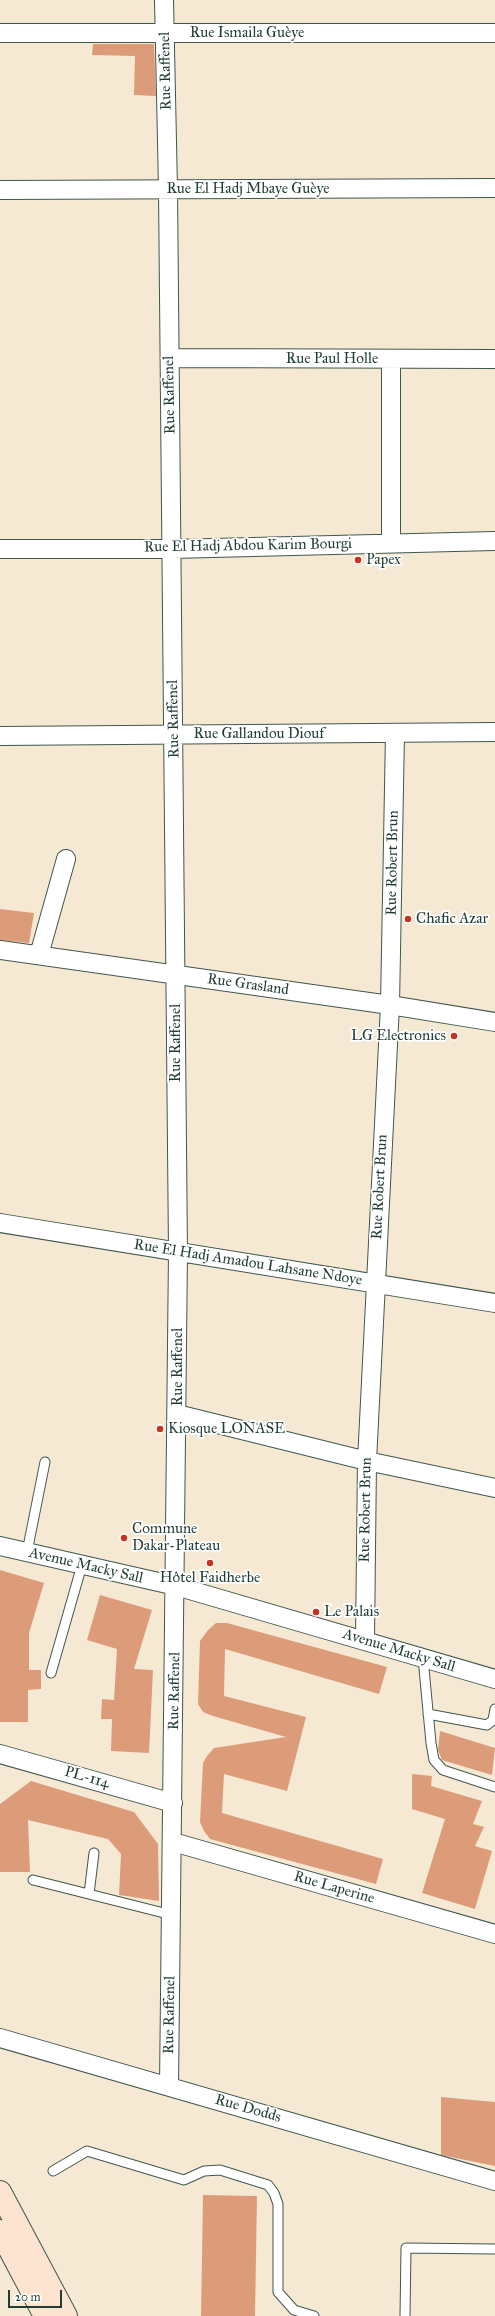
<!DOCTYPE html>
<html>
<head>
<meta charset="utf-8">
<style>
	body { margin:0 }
	#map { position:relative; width:495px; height:2316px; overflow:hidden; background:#f6e9d4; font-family:"IM FELL Great Primer",serif }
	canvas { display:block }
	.scale { position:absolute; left:8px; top:2290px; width:54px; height:18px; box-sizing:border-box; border:2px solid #1f3d34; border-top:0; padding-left:5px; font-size:12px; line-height:14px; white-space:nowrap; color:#1f3d34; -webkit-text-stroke:3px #fff; paint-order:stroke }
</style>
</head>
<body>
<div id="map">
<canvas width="495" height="2316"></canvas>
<div class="scale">20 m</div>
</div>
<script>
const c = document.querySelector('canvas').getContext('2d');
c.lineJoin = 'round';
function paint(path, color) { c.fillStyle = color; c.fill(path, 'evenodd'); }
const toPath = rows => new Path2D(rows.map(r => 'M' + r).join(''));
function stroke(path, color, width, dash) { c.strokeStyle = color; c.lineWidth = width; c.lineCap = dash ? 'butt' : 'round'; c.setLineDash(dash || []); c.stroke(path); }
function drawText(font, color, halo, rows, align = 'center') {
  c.font = font + ' "IM FELL Great Primer",serif'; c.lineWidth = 3.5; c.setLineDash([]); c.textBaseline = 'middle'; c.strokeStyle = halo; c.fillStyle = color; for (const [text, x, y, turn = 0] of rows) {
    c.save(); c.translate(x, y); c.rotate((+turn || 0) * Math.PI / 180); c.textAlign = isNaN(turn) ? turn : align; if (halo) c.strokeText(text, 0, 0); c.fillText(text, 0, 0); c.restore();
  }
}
const building = toPath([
	[93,44,154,44,156,96,134,95,135,56,92,55],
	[0,909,34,913,29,943,0,940],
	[0,1570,44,1583,29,1633,29,1670,41,1670,41,1689,28,1690,28,1722,0,1722],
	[100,1595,152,1610,134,1669,153,1670,149,1753,111,1751,112,1719,101,1719,102,1699,114,1700,117,1649,87,1640],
	[216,1623,227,1623,387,1667,379,1694,225,1649,224,1696,306,1717,287,1791,224,1774,222,1813,383,1859,376,1884,210,1839,204,1831,200,1822,203,1763,207,1756,214,1748,286,1737,213,1716,203,1712,198,1704,200,1641,208,1630],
	[440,1731,495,1748,492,1775,442,1760,438,1750],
	[412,1774,432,1776,431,1786,482,1801,473,1824,484,1827,475,1846,492,1851,475,1909,422,1893,445,1819,412,1809],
	[31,1781,134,1812,158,1844,159,1901,119,1895,121,1854,108,1839,28,1820,30,1872,0,1872,0,1804],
	[441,2097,495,2102,495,2166,441,2155],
	[203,2195,257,2196,255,2316,201,2316]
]);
const lane = toPath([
	[27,1552,45,1462],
	[423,1658,431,1743,434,1760,443,1770,495,1787],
	[51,1673,82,1565],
	[428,1714,487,1725,493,1720,495,1709],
	[33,1880,172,1915],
	[89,1894,94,1853],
	[53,2171,87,2151,184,2180,204,2171,220,2170,268,2185,274,2193,278,2204,278,2292,294,2310,314,2316],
	[405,2316,406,2248,495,2249]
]);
const street = toPath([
	[164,0,168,189,178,1252,169,2087],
	[0,33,495,33],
	[0,190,495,188],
	[170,358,495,359],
	[391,359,391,543],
	[0,549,172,549,495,541],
	[0,736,495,732],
	[0,950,390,1005,495,1022],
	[39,955,66,859],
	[0,1223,495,1303],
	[177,1414,367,1461,495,1488],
	[0,1546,176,1586,495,1679],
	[365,1640,367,1461,390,1005,395,733],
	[0,1754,173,1803],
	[173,1842,495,1934],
	[0,2038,495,2181]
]);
const secondary = toPath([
	[0,2192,66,2316],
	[0,2231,45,2316]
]);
const markers = [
	[358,560,4,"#c8321e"],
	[408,919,4,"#c8321e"],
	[454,1036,4,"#c8321e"],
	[160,1429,4,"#c8321e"],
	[124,1538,4,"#c8321e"],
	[210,1563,4,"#c8321e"],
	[316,1612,4,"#c8321e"]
];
const streetNames = [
	["Rue Ismaila Guèye",247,33],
	["Rue Raffenel",166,71,-91],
	["Rue El Hadj Mbaye Guèye",248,189],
	["Rue Paul Holle",332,359],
	["Rue Raffenel",170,395,-91],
	["Rue El Hadj Abdou Karim Bourgi",248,546,-1],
	["Rue Raffenel",174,719,-91],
	["Rue Gallandou Diouf",259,734],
	["Rue Robert Brun",393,863,-89],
	["Rue Grasland",248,985,8],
	["Rue Raffenel",176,1043,-90],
	["Rue Robert Brun",380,1187,-87],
	["Rue El Hadj Amadou Lahsane Ndoye",248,1263,9],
	["Rue Raffenel",178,1367,-90],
	["Rue Robert Brun",366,1510,-89],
	["Avenue Macky Sall",86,1566,13],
	["Avenue Macky Sall",399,1651,17],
	["Rue Raffenel",175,1691,-89],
	["PL-114",87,1778,16],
	["Rue Laperine",334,1888,16],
	["Rue Raffenel",170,2015,-89],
	["Rue Dodds",248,2109,16]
];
const poiNames = [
	["Papex",366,560],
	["Chafic Azar",416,919],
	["LG Electronics",446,1036,"right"],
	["Kiosque LONASE",168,1429],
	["Commune",132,1529],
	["Dakar-Plateau",132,1546],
	["Hôtel Faidherbe",210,1578,"center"],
	["Le Palais",324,1612]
];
paint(building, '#dd9c79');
stroke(lane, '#3f574c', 11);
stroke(street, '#3f574c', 20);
stroke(secondary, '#3f574c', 24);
stroke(lane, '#fff', 9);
stroke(street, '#fff', 18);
stroke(secondary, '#fde4d1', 22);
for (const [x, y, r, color] of markers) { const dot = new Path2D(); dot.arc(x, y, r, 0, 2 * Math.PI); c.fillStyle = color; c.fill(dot); stroke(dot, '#fff', 1.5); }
drawText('15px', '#1f3d34', '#fff', streetNames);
drawText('15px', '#1f3d34', '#fff', poiNames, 'left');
</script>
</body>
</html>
